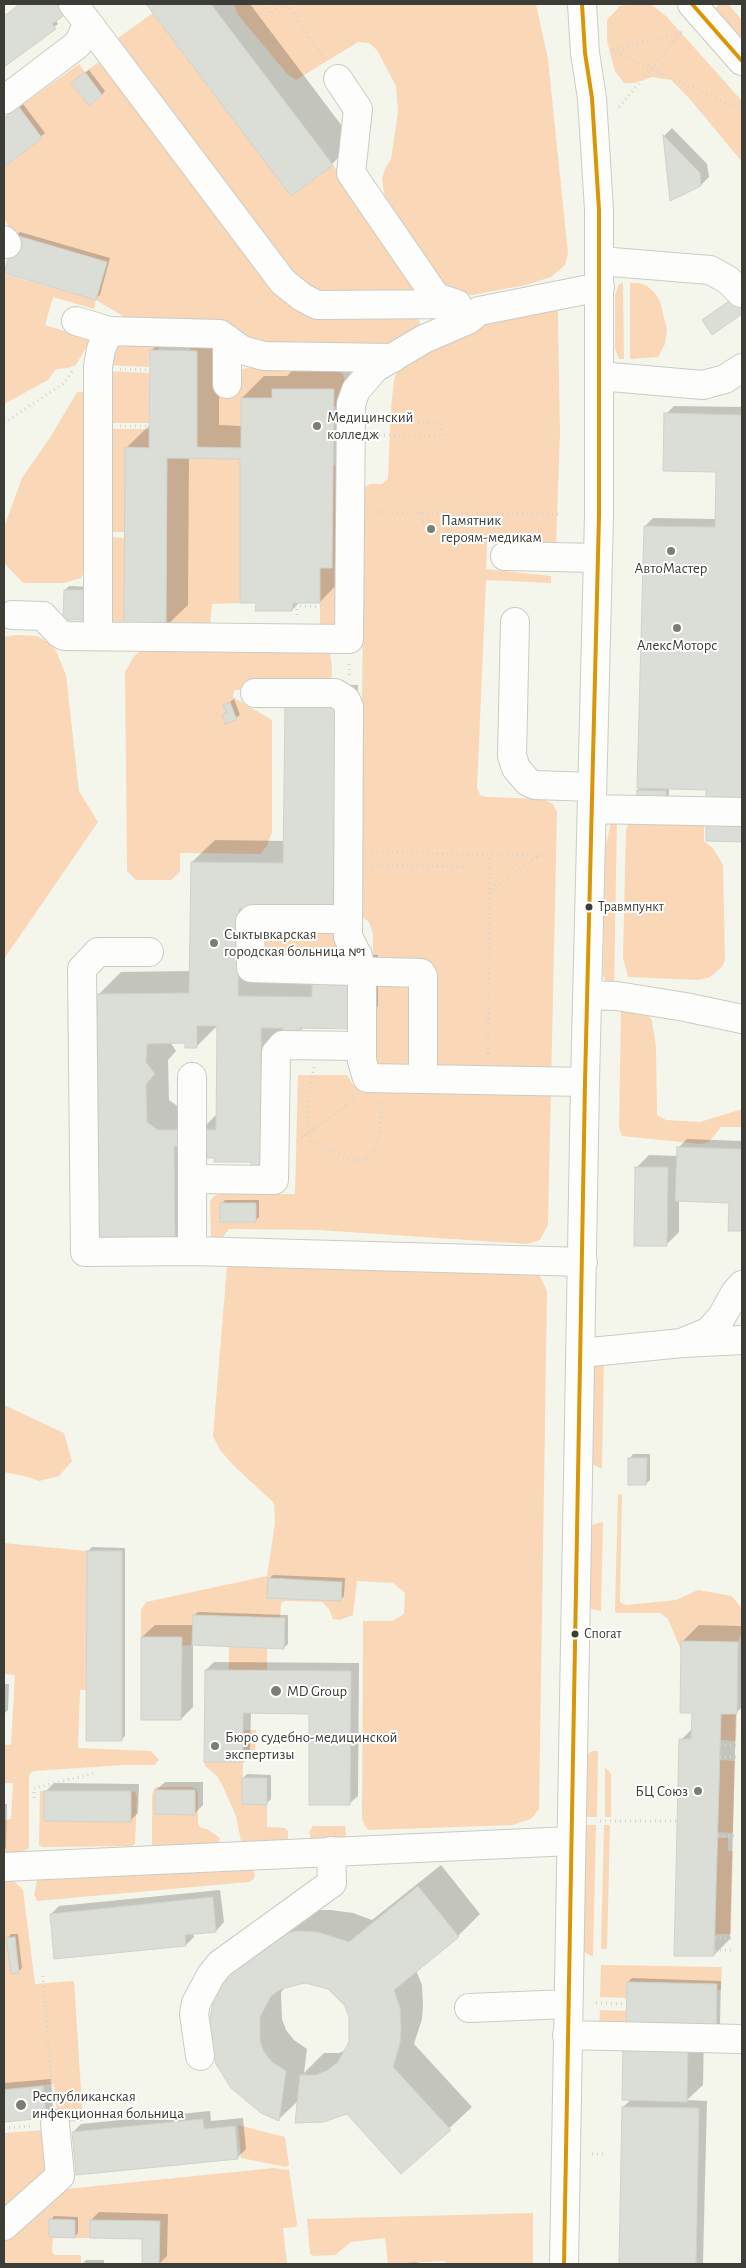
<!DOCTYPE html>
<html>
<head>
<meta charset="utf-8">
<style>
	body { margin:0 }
	#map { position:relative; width:746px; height:2268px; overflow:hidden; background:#f4f6ec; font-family:"Alegreya Sans",sans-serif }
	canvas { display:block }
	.frame { position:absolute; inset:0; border:5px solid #3c3d36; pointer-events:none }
</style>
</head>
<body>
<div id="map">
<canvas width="746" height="2268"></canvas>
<div class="frame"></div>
</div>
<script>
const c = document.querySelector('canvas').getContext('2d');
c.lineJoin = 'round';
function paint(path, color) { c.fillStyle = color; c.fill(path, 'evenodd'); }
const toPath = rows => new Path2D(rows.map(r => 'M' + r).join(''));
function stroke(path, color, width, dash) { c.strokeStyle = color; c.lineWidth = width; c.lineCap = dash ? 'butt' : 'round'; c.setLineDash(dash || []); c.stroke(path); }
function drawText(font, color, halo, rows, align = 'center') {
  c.font = font + ' "Alegreya Sans",sans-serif'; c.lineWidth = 4; c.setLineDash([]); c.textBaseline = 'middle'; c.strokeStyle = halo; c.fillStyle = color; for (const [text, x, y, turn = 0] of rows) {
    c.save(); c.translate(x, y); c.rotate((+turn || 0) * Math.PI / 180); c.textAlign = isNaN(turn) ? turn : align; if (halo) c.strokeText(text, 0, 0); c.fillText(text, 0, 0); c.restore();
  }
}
const green = toPath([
	[234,4,536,4,548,59,568,254,565,265,551,277,526,285,472,295,447,289,386,205,382,179,385,169,391,159,398,112,396,86,377,50,369,43,358,42,296,80,288,75,238,15],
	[631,4,652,5,667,17,742,101,742,162,689,98,671,80,652,77,634,83,624,83,615,71,607,41,607,20,620,6],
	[720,4,728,4,742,20,742,41,714,9],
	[153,13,291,196,333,165,418,289,418,296,332,298,297,285,116,44,118,38],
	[100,61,278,284,415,313,423,329,383,348,270,344,256,342,245,334,227,328,133,322,96,300,94,309,53,297,45,325,91,339,76,365,68,368,56,369,48,380,4,404,4,274,96,300,107,262,15,235,4,219,4,167,42,138,19,107,79,64,85,72],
	[85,73,102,96,89,106,72,83],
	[623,283,624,359,619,359,615,349,615,295,619,284],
	[630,283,639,283,647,286,654,292,660,301,667,330,665,344,658,357,630,359],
	[549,308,558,311,558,321,560,433,556,543,487,543,486,569,551,576,551,583,486,580,477,788,481,796,488,797,542,799,553,804,557,812,548,1225,540,1240,527,1244,319,1230,229,1229,223,1237,219,1239,211,1237,210,1201,214,1196,219,1194,295,1194,298,1075,347,1075,353,1085,364,1085,373,1054,373,934,369,922,360,915,364,492,365,487,370,484,382,484,388,479,391,408,394,380,401,361,467,328],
	[159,334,159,351,150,351,149,367,103,365,111,341],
	[190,334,217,336,236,371,246,368,328,364,343,374,346,388,346,407,334,407,272,389,272,398,241,398,241,448,197,447,197,351,190,351],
	[102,371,149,373,149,423,102,423],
	[77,392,86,392,87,565,81,578,64,583,23,583,4,563,4,527,22,478,51,436],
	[111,429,149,429,149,448,125,447,125,532,110,532],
	[167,458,240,459,240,603,212,604,210,626,201,635,115,633,109,625,110,537,125,538,124,628,166,628],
	[333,465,347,465,344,628,320,626,320,568,332,568],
	[16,635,37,636,54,646,66,675,79,791,98,822,4,959,4,637],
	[145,648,321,648,330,653,332,668,331,689,234,690,233,697,272,720,272,832,267,846,260,854,180,853,180,872,171,880,136,880,127,871,125,672,134,656],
	[617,817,614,988,606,982,603,975,605,849,611,822],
	[631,817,704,821,704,841,713,848,723,865,725,960,722,967,710,977,699,980,628,977,623,958,626,830],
	[264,932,337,932,342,954,334,958,261,956],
	[629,1007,647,1012,652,1021,656,1046,657,1115,666,1120,700,1122,742,1109,742,1127,721,1127,709,1142,701,1144,622,1136,619,1128,621,1011],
	[227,1266,539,1274,547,1291,539,1809,531,1819,512,1825,369,1830,365,1826,362,1819,363,1621,392,1621,404,1614,405,1593,393,1583,357,1581,353,1615,340,1620,333,1619,329,1609,322,1602,285,1601,281,1603,280,1618,193,1615,192,1645,182,1646,181,1637,141,1637,141,1610,146,1602,267,1576,275,1523,274,1503,233,1465,220,1450,213,1436],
	[604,1359,602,1469,592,1464,593,1366],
	[4,1405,64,1433,72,1461,59,1476,39,1481,28,1477,4,1472],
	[618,1494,622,1495,620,1602,626,1605,676,1600,698,1590,732,1596,742,1609,742,1631,738,1642,682,1641,681,1650,668,1619,660,1613,617,1613,615,1611],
	[603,1522,601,1611,591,1609,589,1606,591,1525],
	[4,1543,87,1551,86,1690,80,1690,78,1748,151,1751,159,1760,154,1765,125,1765,34,1771,30,1773,29,1778,29,1846,28,1849,20,1852,19,1859,4,1861,4,1820,11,1819,13,1783,4,1783,4,1745,11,1745,15,1675,4,1674],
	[229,1647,267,1648,267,1670,229,1670],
	[721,1714,737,1714,736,1741,720,1740],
	[243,1730,256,1730,255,1754,243,1763,242,1804,267,1805,267,1827,285,1828,288,1831,288,1841,241,1841,236,1816,223,1787,217,1776,205,1766,204,1762,243,1762],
	[592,1751,598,1751,597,1817,586,1817,588,1754],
	[720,1760,735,1761,733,1833,718,1832],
	[605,1767,611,1774,611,1817,605,1817],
	[156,1787,192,1787,196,1789,198,1793,198,1824,201,1828,207,1829,220,1838,218,1848,152,1849,152,1794],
	[40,1791,44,1791,44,1821,130,1822,131,1791,135,1792,137,1796,135,1844,131,1846,42,1847,39,1845],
	[586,1825,596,1825,593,1957,584,1952],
	[604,1825,610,1825,607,1949,601,1949],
	[313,1826,345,1826,346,1835,341,1840,311,1840,309,1832],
	[718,1838,728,1838,728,1851,733,1851,731,1934,715,1934],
	[252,1867,255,1875,254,1879,249,1882,37,1901,34,1894,38,1877],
	[4,1878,15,1882,23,1890,35,1984,74,1981,83,2121,58,2122,54,2084,4,2089],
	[601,1965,722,1967,721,1990,717,1990,717,1984,628,1982,627,1998,600,1997],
	[600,2010,627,2011,716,2029,716,2023,720,2023,720,2031,599,2028],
	[238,2125,285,2137,289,2165,286,2167,241,2158],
	[44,2130,52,2173,4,2219,4,2133],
	[274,2168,289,2170,297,2224,296,2227,283,2228,287,2264,159,2264,160,2221,90,2220,90,2238,53,2238,52,2252,54,2255,79,2255,81,2256,81,2264,4,2264,5,2240,66,2189],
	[533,2213,533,2264,446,2264,445,2261,388,2264,385,2238,351,2242,335,2255,313,2256,310,2254,307,2219]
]);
const shadow = toPath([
	[21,4,65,4,56,20,58,24,4,65,4,16],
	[148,4,250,4,354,142,332,164,291,194],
	[89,70,105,91,102,95,77,79],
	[23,104,45,133,4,165,4,119],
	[672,128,707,164,709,177,701,185,671,199,664,136],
	[20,232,110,258,100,295,96,298,16,236],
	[173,329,219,329,219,425,242,426,242,398,264,376,287,376,296,367,356,368,342,579,320,602,300,602,292,610,257,602,242,457,189,457,188,605,165,627,126,448,150,425,151,351],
	[674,406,742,407,742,802,708,789,669,788,669,802,638,790,641,787,645,526,653,518,716,519,717,471,666,414],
	[69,586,91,587,87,619,65,590],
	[309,684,358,685,355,886,333,909,260,908,260,974,316,975,336,954,378,955,378,1006,355,1028,304,1027,299,1032,283,1031,253,1161,200,1157,197,1217,175,1239,99,994,121,972,191,971,192,862,215,840,285,841],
	[218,1025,217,1114,206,1125,206,1108,180,1108,169,1100,168,1060,176,1051,170,1042,186,1042,196,1047],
	[234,699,240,715,226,723,223,716,227,711,225,705],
	[687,1139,742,1141,742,1230,729,1230,730,1202,679,1200,679,1232,666,1245,636,1168,649,1155,678,1156,679,1147],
	[225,1200,259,1200,259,1217,255,1221,221,1204],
	[633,1454,650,1454,650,1480,646,1484,630,1458],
	[92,1547,125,1548,125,1736,121,1740,88,1551],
	[273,1575,345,1578,344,1596,340,1600,269,1579],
	[198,1612,288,1615,288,1644,284,1648,193,1644,193,1707,181,1719,142,1637,155,1625,194,1625,194,1615],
	[699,1625,742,1626,742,1707,736,1713,730,1939,714,1955,681,1740,693,1728,693,1712,683,1641],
	[214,1662,359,1663,358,1796,349,1804,311,1713,251,1712,250,1753,242,1761,206,1670],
	[4,1684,9,1684,8,1710,4,1714],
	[247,1774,271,1775,271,1799,267,1803,243,1778],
	[165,1782,203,1782,203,1805,195,1813,156,1790],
	[54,1783,139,1784,138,1813,130,1821,46,1791],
	[4,1804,7,1804,6,1848,4,1850],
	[441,1865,480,1914,458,1936,416,1970,422,1985,423,2006,422,2019,414,2044,472,2107,402,2172,348,2113,299,2100,279,2119,217,2063,294,1916,319,1910,331,1910,353,1913,372,1920],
	[305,1981,328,1988,346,2005,351,2017,350,2042,346,2050,339,2053,324,2053,304,2073,307,2049,294,2040,286,2030,282,2019,281,1993,285,1986],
	[220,1890,224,1922,216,1931,193,1933,194,1937,186,1945,51,1914,59,1906],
	[11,1934,18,1934,22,1968,18,1972,8,1938],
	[632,1978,721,1981,720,2024,716,2028,628,1982],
	[704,2031,703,2085,687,2100,707,2101,703,2263,620,2264,623,2107],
	[51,2079,53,2109,45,2117,4,2121,4,2083],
	[210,2111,211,2121,243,2118,246,2149,237,2158,73,2132,81,2124],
	[99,2212,168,2214,167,2256,159,2264,143,2264,144,2238,91,2220],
	[54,2216,78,2217,78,2233,74,2237,51,2220],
	[86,2260,104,2260,104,2264,82,2264],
	[418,2262,418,2264,394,2264]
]);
const building = toPath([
	[20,4,59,4,66,14,52,24,56,29,4,67,4,16,20,4],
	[146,4,211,4,333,165,291,196,146,4],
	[85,72,102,95,89,106,71,83,85,72],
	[19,107,42,138,4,167,4,118,19,107],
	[663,135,700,173,701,186,670,201,663,135],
	[15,235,107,262,96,300,4,273,15,235],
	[742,292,742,314,712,335,702,320,742,292],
	[150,350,197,351,197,447,241,448,241,398,272,398,272,389,334,389,332,568,320,568,320,603,293,603,292,611,255,611,256,603,240,603,240,459,167,458,166,629,124,629,125,447,149,448,150,350],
	[664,413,742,415,742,803,706,803,706,790,637,788,644,526,715,527,716,472,663,471,664,413],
	[64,590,88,590,87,620,63,620,64,590],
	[230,702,237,720,225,724,222,715,227,713,223,705,230,702],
	[285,706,336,707,333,910,239,909,238,996,312,997,312,976,356,977,356,1029,300,1028,300,1033,283,1033,283,1028,261,1028,262,1168,251,1168,251,1162,214,1162,215,1158,199,1158,199,1130,216,1130,217,1026,197,1026,197,1048,185,1048,185,1043,147,1044,146,1062,155,1074,146,1084,147,1122,158,1130,184,1130,184,1147,174,1146,175,1240,99,1241,97,994,189,993,191,862,283,863,285,706],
	[637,790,666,791,666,807,636,806,637,790],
	[706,820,742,820,742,842,706,841,706,820],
	[677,1147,742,1149,742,1231,728,1231,729,1203,675,1201,677,1147],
	[635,1167,668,1167,667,1246,634,1246,635,1167],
	[220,1203,256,1203,256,1222,220,1222,220,1203],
	[628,1458,647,1458,646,1485,628,1485,628,1458],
	[87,1551,122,1551,122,1741,86,1741,87,1551],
	[268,1578,342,1582,341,1601,267,1598,268,1578],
	[193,1615,285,1618,284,1649,192,1645,193,1615],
	[141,1637,182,1637,181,1720,141,1720,141,1637],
	[681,1641,738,1642,737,1714,721,1714,714,1956,674,1956,679,1739,691,1739,692,1713,680,1713,681,1641],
	[205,1670,351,1671,350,1805,309,1805,309,1714,243,1713,243,1762,204,1762,205,1670],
	[242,1778,267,1778,267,1805,242,1804,242,1778],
	[155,1790,195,1790,195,1815,155,1814,155,1790],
	[44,1791,131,1791,131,1822,44,1821,44,1791],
	[418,1886,459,1937,394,1990,400,2008,401,2029,400,2043,393,2067,451,2130,401,2174,347,2114,323,2122,295,2123,300,2075,316,2075,328,2070,338,2062,349,2042,349,2017,345,2006,328,1989,305,1983,281,1989,271,1996,260,2017,260,2041,264,2052,272,2062,286,2071,279,2121,261,2113,231,2088,216,2064,208,2030,214,1997,228,1969,282,1934,296,1931,318,1932,349,1942,418,1886],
	[213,1897,216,1932,185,1935,186,1946,54,1959,50,1914,213,1897],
	[15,1937,19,1973,11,1974,6,1938,15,1937],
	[627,1982,717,1984,716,2030,626,2027,627,1982],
	[623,2045,688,2047,687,2102,622,2100,623,2045],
	[43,2086,46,2118,4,2122,4,2090,43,2086],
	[622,2107,699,2108,696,2264,619,2264,622,2107],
	[203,2119,204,2129,235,2126,238,2159,76,2175,72,2132,203,2119],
	[49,2219,75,2220,75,2238,49,2237,49,2219],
	[90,2220,160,2221,159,2264,142,2264,142,2239,90,2238,90,2220]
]);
const path = toPath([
	[262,4,270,14,283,4],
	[287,4,326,61],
	[611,50,742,110],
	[613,50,682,32],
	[619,107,682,32],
	[120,369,149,370],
	[4,423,64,383,74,369],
	[120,426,149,426],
	[374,435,442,437,442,423,374,421],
	[372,512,561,514],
	[421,513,421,521,432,521],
	[448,531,448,513],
	[295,606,326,607],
	[297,615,297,606],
	[349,675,349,662],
	[372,852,556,856],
	[372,865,464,867,467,864,467,854],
	[491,889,539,856],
	[488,1059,490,855],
	[314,1067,308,1097,307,1114,309,1133,313,1142,350,1159,362,1161,369,1158,376,1148,380,1135,382,1101],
	[297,1141,357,1097],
	[720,1745,739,1746],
	[720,1757,739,1757],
	[34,1798,34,1788,96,1773],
	[600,1821,677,1821],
	[718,1836,736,1836],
	[715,1938,733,1938],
	[715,1950,732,1950],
	[43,1976,53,2102],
	[596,2003,627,2004],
	[4,2128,33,2126],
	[592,2154,605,2154]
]);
const minor = toPath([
	[692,4,742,61],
	[88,23,283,282,302,297,317,305,453,304],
	[338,79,358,109,351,173,436,297,457,304],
	[4,100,78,44,88,23,73,4],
	[4,240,7,244],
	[600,261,710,270,728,280,741,293],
	[76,321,109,331],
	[599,376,703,385,725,379,742,368],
	[227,384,227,339],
	[505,556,598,558],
	[12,615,43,616,59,633,64,636,349,639,351,404,356,390,375,368,424,339,468,320,479,311,600,287],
	[515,622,512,756,516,768,528,782,535,785,592,787],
	[98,636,98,367,101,349,109,331,220,334,242,350,264,356,393,358],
	[255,693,335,693,346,700,349,707,348,937,358,956,362,971,362,1061,367,1078,585,1082],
	[592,809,742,812],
	[348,919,253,919,250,922,251,968,421,973,423,976,423,1079],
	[149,952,98,952,82,969,85,1252,194,1251,583,1262],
	[587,995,617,996,685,1007,742,1019],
	[192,1077,192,1251],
	[192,1179,274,1180,276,1053,283,1045,362,1046],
	[686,1341,708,1332,721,1318,735,1293,742,1285],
	[581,1353,682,1343,742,1340],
	[4,1867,571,1841],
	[469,2008,568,2004],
	[567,2035,742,2039],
	[200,2056,194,2014,196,2003,211,1975,220,1964,332,1883,331,1851],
	[4,2226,60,2176,55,2124],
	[564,2264,585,1082,599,515,599,210,592,98,585,53,582,4]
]);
const bus1 = toPath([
	[692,4,742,61],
	[564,2264,585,1082,599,515,599,210,592,98,585,53,582,4]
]);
const markers = [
	[317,426,5,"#7c7e76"],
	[431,529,5,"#7c7e76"],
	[671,551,5,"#7c7e76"],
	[677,628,5,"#7c7e76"],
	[589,907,4.5,"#3c3d36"],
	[214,943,5,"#7c7e76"],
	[575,1634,4.5,"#3c3d36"],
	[276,1691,6,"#7c7e76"],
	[215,1746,5,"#7c7e76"],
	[698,1791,5,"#7c7e76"],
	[21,2105,6,"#7c7e76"]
];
const busNames = [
	["Травмпункт",598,907],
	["Спогат",584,1634]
];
const poiNames = [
	["Медицинский",327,417],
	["колледж",327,434],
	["Памятник",441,520],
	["героям-медикам",441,537],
	["АвтоМастер",671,568,"center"],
	["АлексМоторс",677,645,"center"],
	["Сыктывкарская",224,934],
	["городская больница №1",224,951],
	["MD Group",287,1691],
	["Бюро судебно-медицинской",225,1737],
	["экспертизы",225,1754],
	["БЦ Союз",688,1791,"right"],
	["Республиканская",32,2096],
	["инфекционная больница",32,2113]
];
paint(green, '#fad7b7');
paint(shadow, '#0003');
paint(building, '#dbded7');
stroke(building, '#cfd2cc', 1);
stroke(minor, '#caccc4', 30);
stroke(path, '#d5d5d1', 3, [1, 4]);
stroke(minor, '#fdfefc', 28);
stroke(bus1, '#db9608', 4);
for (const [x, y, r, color] of markers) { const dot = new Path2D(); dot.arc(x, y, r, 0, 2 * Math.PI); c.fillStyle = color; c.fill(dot); stroke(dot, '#fff', 2); }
drawText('14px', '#3c3d36', '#fff', busNames, 'left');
drawText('15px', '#3c3d36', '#fff', poiNames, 'left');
</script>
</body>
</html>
